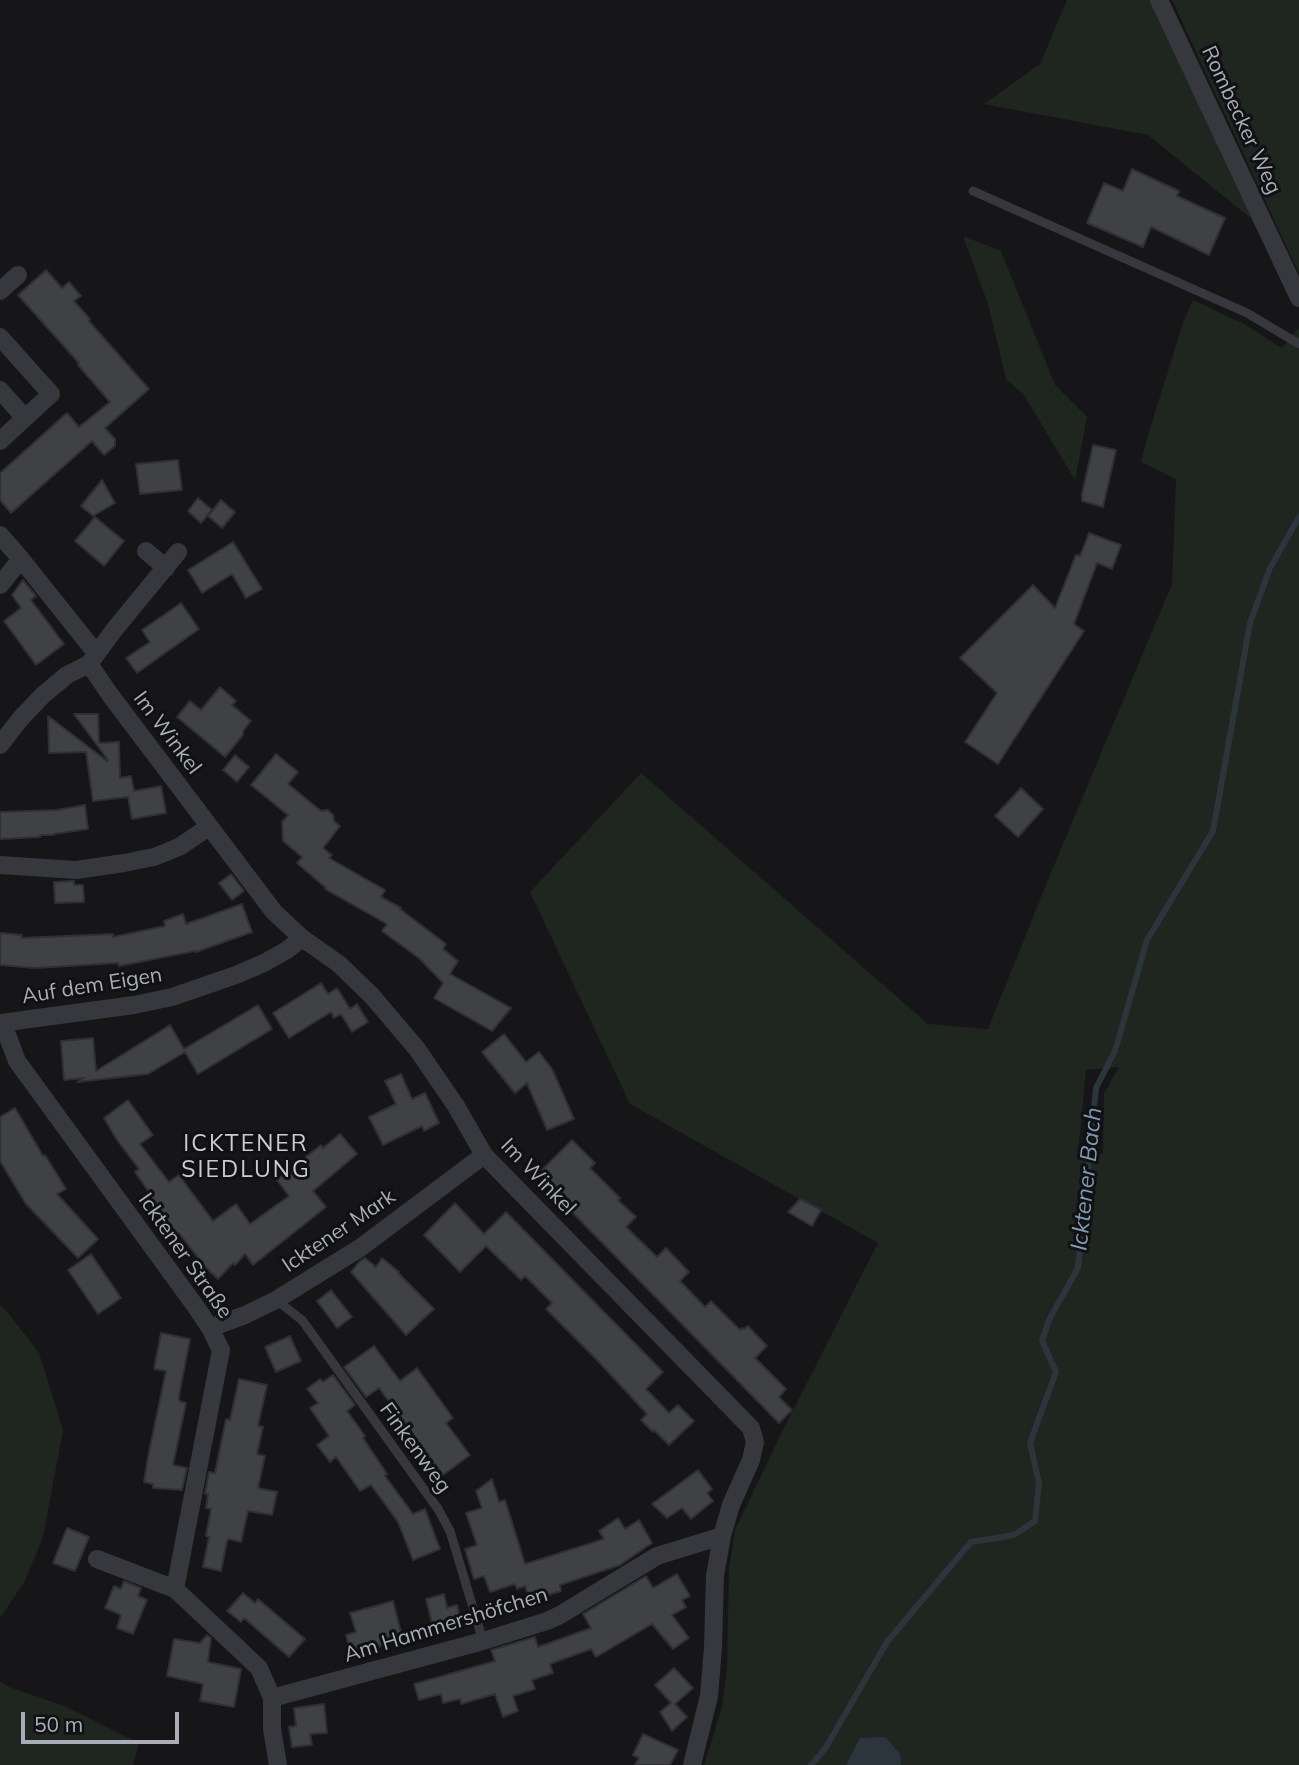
<!DOCTYPE html>
<html>
<head>
<meta charset="utf-8">
<style>
	body { margin:0 }
	#map { position:relative; width:1299px; height:1765px; overflow:hidden; background:#161618; font-family:Mulish,sans-serif }
	canvas { display:block }
	.scale { position:absolute; left:21px; top:1712px; width:158px; height:32px; box-sizing:border-box; border:4px solid #a8adb8; border-top:0; padding-left:9px; font-size:21px; line-height:24px; white-space:nowrap; color:#a8adb8; -webkit-text-stroke:5px #111113; paint-order:stroke }
</style>
</head>
<body>
<div id="map">
<canvas width="1299" height="1765"></canvas>
<div class="scale">50 m</div>
</div>
<script>
const c = document.querySelector('canvas').getContext('2d');
c.lineJoin = 'round';
function paint(path, color) { c.fillStyle = color; c.fill(path, 'evenodd'); }
const toPath = rows => new Path2D(rows.map(r => 'M' + r).join(''));
function stroke(path, color, width, dash) { c.strokeStyle = color; c.lineWidth = width; c.lineCap = dash ? 'butt' : 'round'; c.setLineDash(dash || []); c.stroke(path); }
function drawText(font, color, halo, rows, align = 'center') {
  c.font = font + ' Mulish,sans-serif'; c.lineWidth = 6; c.setLineDash([]); c.textBaseline = 'middle'; c.strokeStyle = halo; c.fillStyle = color; for (const [text, x, y, turn = 0] of rows) {
    c.save(); c.translate(x, y); c.rotate((+turn || 0) * Math.PI / 180); c.textAlign = isNaN(turn) ? turn : align; if (halo) c.strokeText(text, 0, 0); c.fillText(text, 0, 0); c.restore();
  }
}
const green = toPath([
	[1067,0,1152,0,1254,221,1148,135,984,104,1040,64],
	[1172,0,1299,0,1299,273,1289,252],
	[963,236,1001,251,1055,385,1087,417,1075,480,1024,395,1006,379,988,304],
	[1193,300,1244,324,1282,348,1299,327,1299,1765,704,1765,722,1707,727,1669,729,1569,735,1530,781,1434,878,1243,630,1104,530,892,641,773,928,1024,988,1029,1050,875,1172,584,1176,479,1141,462,1147,438,1184,320],
	[1119,1067,1104,1094,1103,1154,1078,1154,1086,1070],
	[0,1305,6,1310,39,1353,63,1430,43,1537,25,1581,0,1618],
	[0,1681,9,1687,67,1707,139,1743,133,1765,0,1765]
]);
const water = toPath([
	[885,1737,900,1754,901,1765,846,1765,860,1738]
]);
const stream = toPath([
	[811,1765,825,1749,887,1642,971,1542,1014,1535,1035,1521,1039,1483,1030,1443,1056,1372,1042,1341,1049,1320,1078,1268,1096,1088,1115,1051,1147,940,1213,831,1250,623,1270,568,1299,517]
]);
const building = toPath([
	[1132,169,1179,191,1177,196,1225,218,1209,255,1151,227,1143,247,1087,223,1104,183,1123,191,1132,169],
	[46,270,62,288,69,282,81,296,74,301,90,319,88,320,149,389,105,428,115,439,115,446,104,455,92,441,11,513,0,500,0,473,67,413,79,427,110,402,78,365,79,363,18,295,46,270],
	[1093,445,1116,450,1103,507,1082,501,1082,494,1093,445],
	[178,460,182,490,140,494,136,464,178,460],
	[102,480,115,503,93,516,81,506,102,480],
	[198,498,212,510,201,523,188,511,198,498],
	[221,500,235,512,222,528,208,516,221,500],
	[95,517,124,541,104,566,75,541,95,517],
	[1089,533,1121,545,1112,569,1097,563,1074,624,1084,631,998,764,965,742,997,693,960,658,1033,585,1055,608,1076,555,1080,556,1089,533],
	[233,542,262,589,246,598,232,574,202,593,188,570,233,542],
	[23,580,36,596,31,600,64,644,36,665,4,621,21,608,12,595,23,580],
	[181,603,199,629,137,673,126,658,150,642,142,630,181,603],
	[220,687,236,701,232,705,251,721,243,731,243,735,225,757,177,717,190,701,201,710,220,687],
	[74,714,98,714,99,743,119,742,120,778,131,776,134,791,161,786,166,813,132,819,128,797,93,801,86,752,49,753,48,716,107,761,108,760,74,714],
	[276,754,298,772,288,784,321,811,328,810,333,815,334,821,340,826,323,848,332,855,329,858,385,890,381,897,401,908,400,909,446,944,443,949,458,961,450,974,511,1008,492,1031,434,998,443,983,420,959,382,931,387,924,325,889,326,888,297,863,302,857,283,841,282,822,288,815,251,785,276,754],
	[235,755,249,767,237,782,223,770,235,755],
	[1021,788,1043,809,1018,837,995,816,1021,788],
	[85,805,88,829,54,834,54,835,40,835,40,837,0,839,0,812,57,810,85,805],
	[231,874,244,891,232,900,219,883,231,874],
	[74,881,74,885,83,885,84,902,55,903,54,882,74,881],
	[242,904,252,932,196,952,195,951,119,966,118,963,35,968,0,965,0,933,22,935,21,938,113,934,113,937,165,926,164,921,183,914,186,924,242,904],
	[321,983,328,994,337,988,350,1009,357,1004,368,1022,352,1032,341,1014,334,1018,331,1012,289,1038,273,1013,321,983],
	[258,1005,272,1029,198,1074,185,1052,148,1074,77,1082,84,1078,64,1080,61,1041,93,1038,96,1071,170,1025,184,1049,258,1005],
	[504,1034,526,1062,539,1052,552,1069,574,1119,547,1130,527,1083,515,1093,482,1052,504,1034],
	[401,1074,412,1099,425,1093,439,1123,424,1131,422,1126,383,1145,369,1117,396,1104,385,1081,401,1074],
	[128,1100,153,1135,140,1144,169,1182,179,1175,213,1221,236,1204,250,1224,289,1196,277,1180,321,1145,323,1148,340,1134,357,1154,313,1191,326,1207,253,1265,245,1254,235,1265,233,1263,218,1279,198,1260,199,1259,179,1233,176,1234,149,1197,151,1195,135,1172,139,1169,117,1140,104,1118,128,1100],
	[15,1108,43,1156,45,1155,66,1189,57,1194,98,1239,78,1258,26,1204,0,1161,0,1117,15,1108],
	[572,1140,595,1163,590,1168,620,1198,618,1200,636,1217,626,1227,657,1257,666,1248,689,1272,680,1281,705,1307,711,1301,740,1330,742,1328,744,1329,748,1326,767,1346,755,1358,786,1389,779,1397,792,1410,779,1423,572,1212,576,1208,541,1171,572,1140],
	[800,1199,821,1210,812,1226,788,1212,800,1199],
	[455,1203,484,1234,506,1212,663,1372,646,1389,669,1413,678,1405,694,1421,669,1445,654,1430,653,1432,641,1420,647,1414,598,1361,546,1309,552,1303,525,1276,521,1280,486,1246,460,1272,424,1235,455,1203],
	[91,1254,121,1298,98,1314,68,1270,91,1254],
	[365,1258,376,1267,382,1258,399,1272,398,1273,434,1309,406,1335,351,1272,359,1262,365,1258],
	[331,1290,352,1317,337,1328,317,1301,331,1290],
	[161,1333,190,1339,179,1396,179,1401,186,1403,173,1465,187,1468,182,1490,153,1488,153,1484,144,1482,148,1457,166,1371,154,1369,161,1333],
	[290,1336,301,1361,276,1372,265,1347,290,1336],
	[374,1346,400,1381,417,1368,453,1418,446,1423,470,1455,443,1475,379,1388,366,1397,344,1367,374,1346],
	[333,1375,355,1405,347,1411,365,1436,363,1438,387,1474,385,1476,413,1514,425,1509,440,1549,413,1560,398,1522,371,1485,360,1491,336,1457,330,1462,317,1445,329,1436,310,1408,318,1403,307,1389,320,1379,323,1382,333,1375],
	[239,1379,267,1385,258,1426,263,1427,257,1454,265,1456,258,1488,277,1492,272,1515,248,1511,241,1542,229,1539,227,1541,221,1571,203,1567,209,1537,206,1536,211,1509,206,1508,208,1494,205,1494,209,1472,215,1473,226,1419,230,1420,239,1379],
	[698,1470,712,1489,707,1493,713,1501,691,1519,682,1508,667,1518,652,1504,698,1470],
	[492,1479,499,1502,505,1500,525,1564,604,1539,599,1531,618,1518,625,1529,639,1520,652,1543,620,1565,560,1585,561,1591,530,1601,525,1586,517,1589,515,1584,490,1592,484,1576,474,1579,465,1549,477,1545,466,1513,482,1508,476,1491,492,1479],
	[67,1528,89,1537,75,1571,53,1563,67,1528],
	[677,1574,690,1596,682,1600,686,1607,672,1615,689,1638,673,1649,652,1624,596,1657,591,1649,550,1664,553,1673,532,1680,535,1689,513,1696,518,1711,503,1717,495,1694,461,1704,460,1699,443,1703,441,1694,419,1700,414,1684,495,1661,491,1650,535,1637,538,1647,591,1628,583,1614,646,1576,653,1588,677,1574],
	[124,1581,141,1588,138,1596,147,1600,133,1634,117,1628,121,1615,105,1608,114,1586,121,1589,124,1581],
	[243,1593,255,1603,258,1599,305,1639,289,1657,244,1618,241,1622,227,1611,243,1593],
	[444,1594,447,1608,457,1605,462,1627,435,1635,426,1599,444,1594],
	[393,1601,403,1640,351,1654,346,1635,356,1632,350,1613,393,1601],
	[207,1635,211,1638,208,1662,241,1669,234,1707,200,1701,203,1684,167,1676,174,1639,200,1643,207,1635],
	[674,1668,693,1688,675,1704,687,1717,672,1731,660,1712,671,1703,655,1685,674,1668],
	[324,1704,327,1733,310,1734,312,1745,292,1747,289,1727,296,1726,294,1708,324,1704],
	[643,1734,678,1750,670,1765,635,1765,639,1758,633,1755,643,1734]
]);
const service = toPath([
	[973,191,1247,313,1299,344],
	[276,1300,302,1320,438,1509,450,1531,483,1641]
]);
const minor = toPath([
	[1159,0,1299,298],
	[0,291,18,275],
	[0,337,51,394,25,418],
	[0,390,25,418,0,441],
	[0,535,21,559,96,653],
	[146,551,166,568],
	[0,585,21,559],
	[89,664,111,696,274,912,302,938,339,964,372,996,417,1049,456,1106,484,1155,751,1428,755,1442,751,1460,731,1505,722,1536,715,1576,713,1647,709,1696,692,1765],
	[0,745,21,718,43,695,67,675,89,664,114,630,178,552],
	[0,865,76,870,124,863,154,857,179,847,209,827],
	[0,1023,134,1005,172,997,236,975,264,963,287,950,302,938],
	[3,1024,17,1061,196,1307,210,1328,221,1350,175,1589,259,1668,272,1698,272,1729,278,1765],
	[210,1328,245,1315,276,1300,360,1248,484,1155],
	[97,1559,175,1589],
	[272,1698,483,1641,547,1621,560,1615,657,1556,722,1536]
]);
const streetNames = [
	["Rombecker Weg",1241,120,65],
	["Im Winkel",167,733,53],
	["Auf dem Eigen",92,986,-9],
	["Im Winkel",538,1177,46],
	["Icktener Mark",339,1231,-34],
	["Icktener Straße",185,1256,55],
	["Finkenweg",415,1448,54],
	["Am Hammershöfchen",446,1625,-17]
];
const neighbourhoodNames = [
	["ICKTENER",246,1144],
	["SIEDLUNG",246,1170]
];
const waterNames = [
	["Icktener Bach",1087,1179,-84]
];
paint(green, '#1e261f');
paint(water, '#2c353c');
stroke(stream, '#2c353c', 6);
paint(building, '#404145');
stroke(building, '#303034', 2);
stroke(service, '#37383d', 9);
stroke(minor, '#37383d', 18);
drawText('21px', '#a8adb8', '#111113', streetNames);
c.letterSpacing = '2px';
drawText('23px', '#c9ccd4', '#111113', neighbourhoodNames);
c.letterSpacing = '0px';
drawText('italic 23px', '#7f9bb3', '#111113', waterNames);
</script>
</body>
</html>
